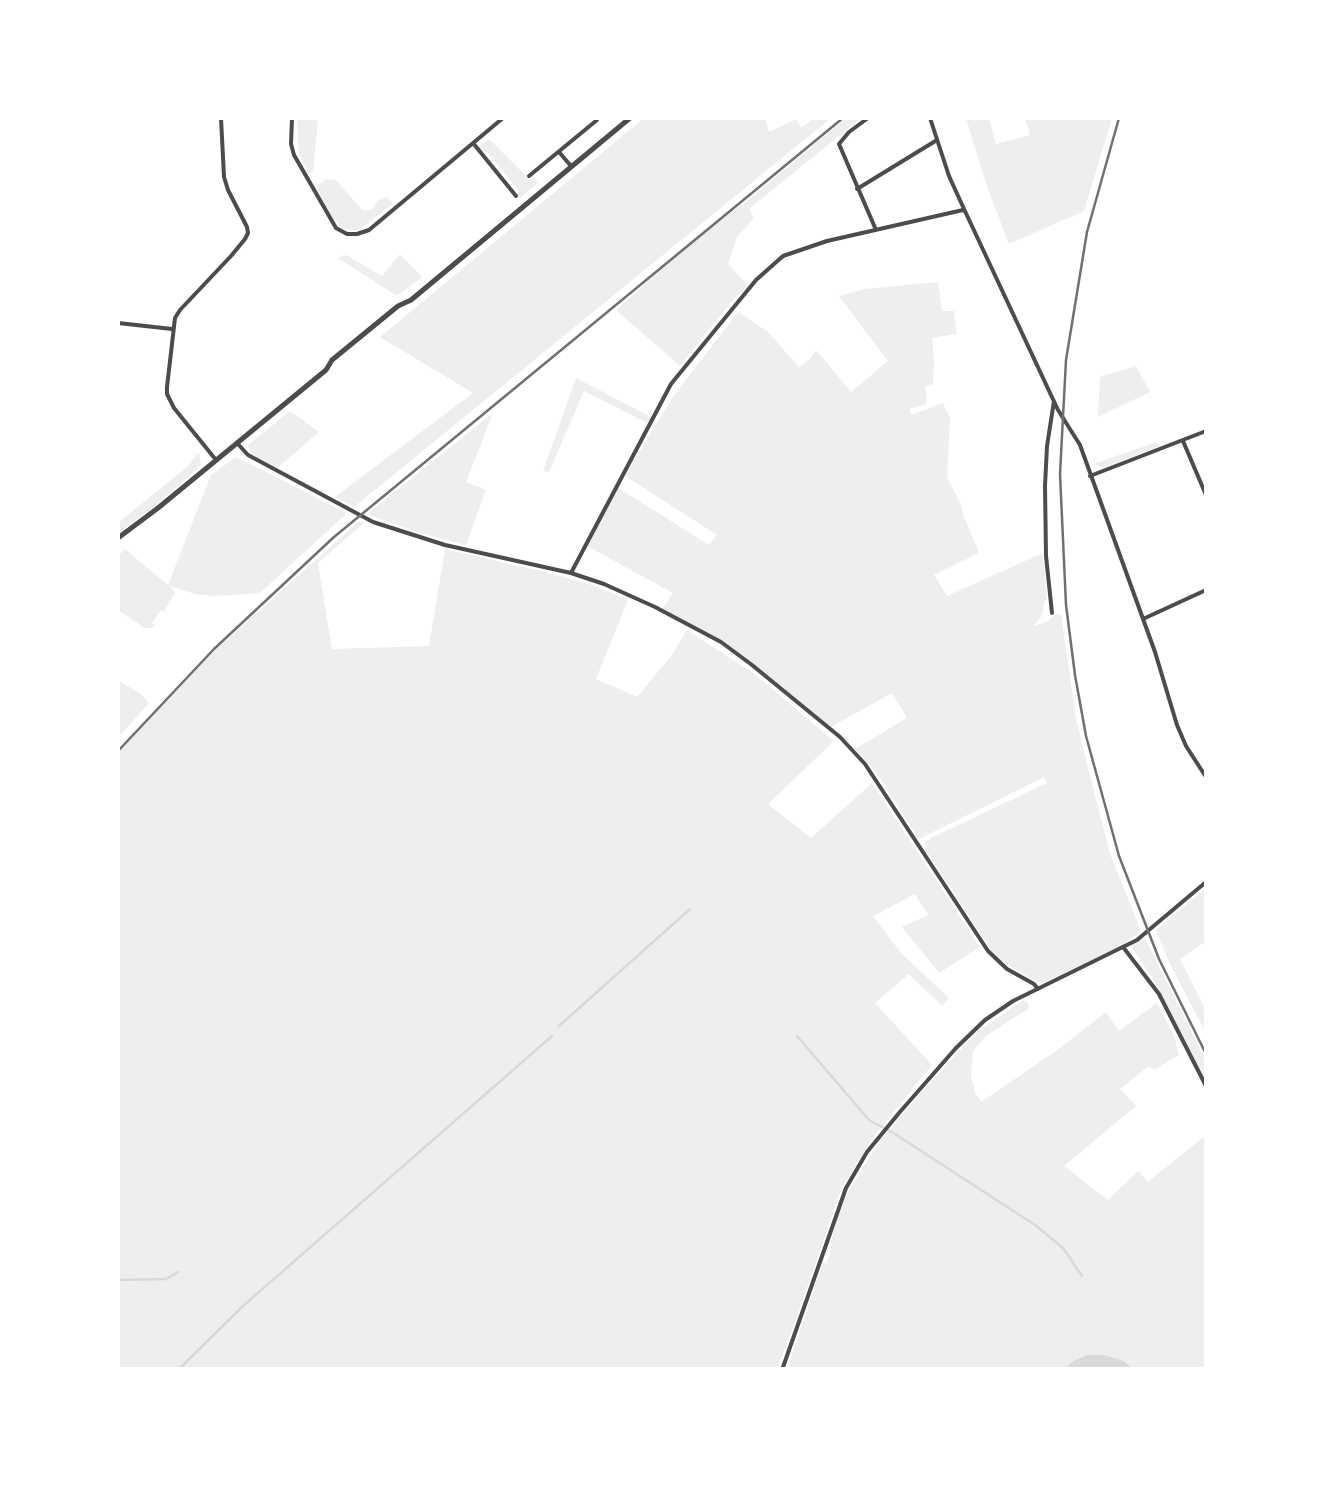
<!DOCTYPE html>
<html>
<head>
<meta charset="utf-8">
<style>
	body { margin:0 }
	#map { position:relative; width:1324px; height:1487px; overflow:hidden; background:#fff; font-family:"Titillium Web",sans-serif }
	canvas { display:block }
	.frame { position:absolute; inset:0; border:120px solid #fff; pointer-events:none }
</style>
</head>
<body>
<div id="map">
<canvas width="1324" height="1487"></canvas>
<div class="frame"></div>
</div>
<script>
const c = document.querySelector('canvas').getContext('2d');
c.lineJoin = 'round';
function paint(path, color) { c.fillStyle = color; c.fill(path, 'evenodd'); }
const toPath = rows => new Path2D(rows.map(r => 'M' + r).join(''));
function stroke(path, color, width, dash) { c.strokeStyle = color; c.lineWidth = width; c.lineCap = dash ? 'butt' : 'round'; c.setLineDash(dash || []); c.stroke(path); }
const green = toPath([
	[297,118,318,118,313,172,309,174,299,154],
	[644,118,765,118,769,132,796,119,801,128,814,118,831,118,354,507,335,497,473,393,380,337],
	[846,118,861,118,749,209,754,218,737,237,728,264,748,286,731,302,680,366,616,310,694,240,744,203],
	[966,118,989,118,996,144,1030,135,1025,118,1112,118,1084,211,1009,244,986,184],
	[490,140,530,180,534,178,538,183,520,198,517,195,520,192,487,152,482,151,478,147,485,141],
	[326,179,336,180,362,210,372,210,377,201,387,197,393,204,358,230,343,229,333,218,316,187],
	[400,254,422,277,397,296,338,258,346,255,382,276],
	[938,282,942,311,954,311,957,334,932,338,934,361,933,384,925,386,927,398,926,404,909,409,912,415,943,403,950,418,947,477,962,507,962,512,979,553,934,575,947,596,1043,553,1047,599,1044,603,1043,613,1034,626,1046,622,1056,614,1061,615,1076,718,1090,776,1110,854,1141,931,1124,944,1043,983,1036,981,1007,965,991,950,925,849,926,842,935,836,1047,783,1044,777,919,839,875,771,855,749,907,718,892,693,831,727,722,641,662,609,673,593,587,546,618,488,709,545,717,535,625,476,672,398,738,312,767,331,799,367,810,359,816,350,851,392,888,361,839,296,865,289],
	[1136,366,1150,392,1098,417,1100,377],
	[576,378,651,417,647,423,584,391,549,472,543,471],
	[290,411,319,432,277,468,251,454,248,445],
	[493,413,466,482,486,490,466,545,416,532,367,514],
	[1156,442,1160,446,1103,468,1094,464],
	[199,452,201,465,196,470,155,506,118,533,118,523,187,467],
	[236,457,347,513,260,593,214,596,195,594,170,586,175,592,164,612,161,610,152,623,155,625,152,628,145,628,118,610,118,556,125,549,168,585,211,475],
	[359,521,364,523,318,563,332,649,429,646,445,549,557,575,592,585,628,600,596,679,637,697,671,656,687,630,753,673,834,741,768,804,811,838,872,783,980,947,939,973,902,927,928,915,915,894,873,916,901,953,949,998,942,1006,909,974,875,1003,932,1065,872,1139,841,1190,793,1328,777,1369,118,1369,118,751,201,663],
	[118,680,141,694,149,703,118,738],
	[1206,888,1206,941,1180,959,1206,1011,1206,1033,1169,962,1156,930],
	[1145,938,1206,1061,1206,1080,1153,979,1130,945],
	[1023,1000,1027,1002,1029,1008,986,1036,973,1051,971,1077,975,1092,981,1102,1056,1051,1106,1012,1119,1031,1157,1003,1174,1036,1179,1055,1154,1070,1149,1066,1120,1089,1136,1106,1064,1166,1108,1200,1138,1171,1148,1182,1206,1135,1206,1369,1133,1369,1124,1361,1104,1355,1072,1362,1064,1370,787,1370,823,1262,826,1264,831,1251,831,1241,838,1217,847,1194,867,1161,886,1134,922,1091,977,1032]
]);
const water = toPath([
	[1087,1355,1104,1355,1124,1361,1133,1369,1064,1369,1072,1362]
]);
const stream = toPath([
	[559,1026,690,909],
	[797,1036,869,1120,895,1134,1035,1225,1063,1248,1082,1276],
	[118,1280,166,1279,178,1272],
	[178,1370,243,1306,552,1036]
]);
const minor = toPath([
	[292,118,291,144,294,155,336,228,347,234,357,234,369,230,503,118],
	[868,118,849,132,839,144,876,230],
	[930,118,949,176,964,209,1058,410,1080,445,1155,652,1177,725,1186,746,1206,777],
	[473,143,516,196],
	[559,152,571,166],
	[529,176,597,120],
	[857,189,937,140],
	[118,323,172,329],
	[1183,441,1206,495],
	[237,443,248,455,373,522,445,545,571,573,604,584,655,607,721,642,752,665,840,737,865,764,988,951,1007,969,1034,984,1038,989],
	[216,460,174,408,167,394,167,387,175,318,180,310,231,256,245,239,248,233,247,227,228,190,224,177,221,118],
	[1090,476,1206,431],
	[571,573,671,384,756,280,783,256,827,241,963,210],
	[1052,613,1046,556,1045,486,1047,446,1054,401],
	[1143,619,1206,590],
	[1123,947,1159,994,1206,1086],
	[782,1370,846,1188,867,1152,899,1113,956,1048,985,1020,1013,1001,1137,940,1206,882]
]);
const tertiary = toPath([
	[118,538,158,508,326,370,332,360,398,306,411,300,630,118]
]);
const rail = toPath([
	[1119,118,1087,232,1066,360,1060,474,1066,605,1075,675,1086,736,1119,856,1159,959,1206,1054],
	[118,751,214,649,334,537,843,118]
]);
paint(green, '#eee');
paint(water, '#d9d9d9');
stroke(stream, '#d9d9d9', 2.5);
stroke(minor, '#4c4c4c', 4);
stroke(tertiary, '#4c4c4c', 5);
stroke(rail, '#707070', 2.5);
</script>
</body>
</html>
